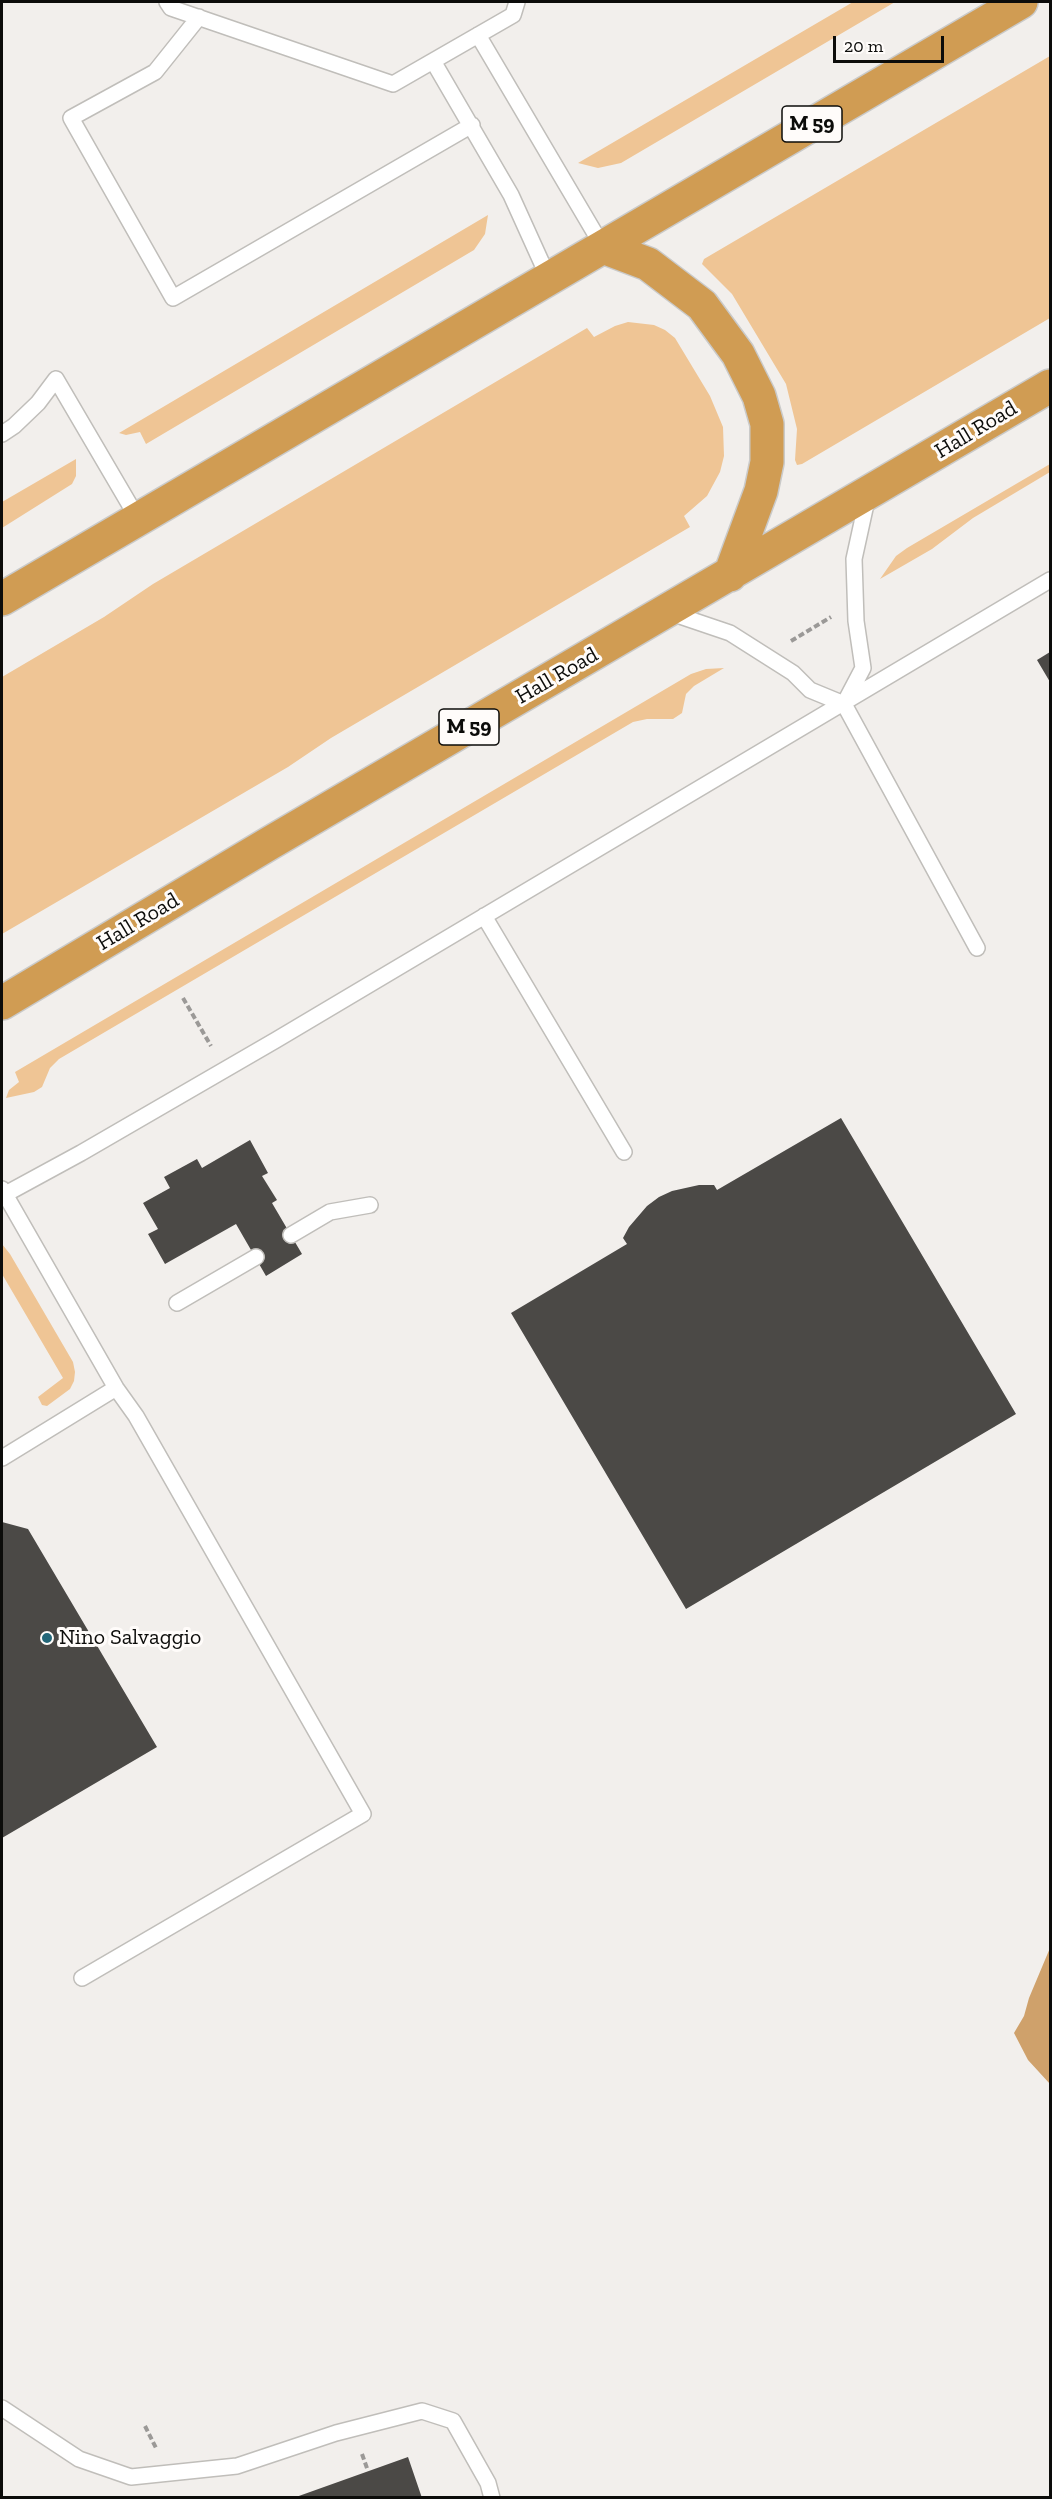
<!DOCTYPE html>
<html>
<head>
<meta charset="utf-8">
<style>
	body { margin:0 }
	#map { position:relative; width:1052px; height:2499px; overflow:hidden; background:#f2efec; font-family:"Zilla Slab",serif }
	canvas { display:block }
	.frame { position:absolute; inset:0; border:3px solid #0c0c0a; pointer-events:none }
	.scale { position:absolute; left:833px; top:36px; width:111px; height:27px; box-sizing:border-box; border:3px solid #0c0c0a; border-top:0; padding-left:8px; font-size:18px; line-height:21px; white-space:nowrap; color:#0c0c0a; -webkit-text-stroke:4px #fffcfa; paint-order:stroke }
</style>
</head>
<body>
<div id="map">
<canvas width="1052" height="2499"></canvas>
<div class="frame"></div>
<div class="scale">20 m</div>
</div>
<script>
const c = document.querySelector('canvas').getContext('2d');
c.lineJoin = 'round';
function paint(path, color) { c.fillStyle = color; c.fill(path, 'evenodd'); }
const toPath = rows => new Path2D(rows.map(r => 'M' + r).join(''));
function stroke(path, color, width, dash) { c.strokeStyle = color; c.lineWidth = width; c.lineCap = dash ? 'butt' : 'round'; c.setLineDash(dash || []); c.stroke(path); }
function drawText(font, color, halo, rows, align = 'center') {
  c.font = font + ' "Zilla Slab",serif'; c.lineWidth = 6; c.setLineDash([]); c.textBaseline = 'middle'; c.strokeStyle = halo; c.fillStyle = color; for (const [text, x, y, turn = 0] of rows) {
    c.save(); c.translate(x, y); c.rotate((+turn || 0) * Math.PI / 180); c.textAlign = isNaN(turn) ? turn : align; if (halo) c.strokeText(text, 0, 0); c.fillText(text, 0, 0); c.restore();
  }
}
const green = toPath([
	[853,2,895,2,621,163,598,168,578,163],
	[1050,56,1050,318,802,464,797,465,795,460,797,429,786,384,732,294,702,264,704,259],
	[488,215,485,234,474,250,146,444,140,432,126,435,119,433],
	[628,322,654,325,665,330,675,338,710,396,723,427,724,456,720,472,707,496,684,516,690,527,331,738,288,767,2,934,2,677,104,617,153,584,587,328,594,337,615,326],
	[76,459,76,476,72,484,2,528,2,502],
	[1050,464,1050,472,973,518,932,549,880,579,896,556,907,548],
	[724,668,694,686,686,694,682,713,673,719,647,719,633,722,59,1059,50,1068,42,1087,34,1092,6,1098,9,1090,19,1082,15,1072,691,674,706,669],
	[2,1244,10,1254,73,1362,75,1372,74,1381,70,1389,47,1406,42,1405,38,1397,63,1378,2,1274]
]);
const water = toPath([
	[1050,1948,1050,2084,1028,2060,1014,2033,1024,2016,1029,1998]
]);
const building = toPath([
	[1050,652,1050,682,1037,660],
	[841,1118,1016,1414,686,1609,511,1313,627,1244,623,1238,629,1227,647,1206,659,1197,672,1191,699,1185,714,1185,717,1190],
	[250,1140,268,1173,262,1176,277,1200,272,1203,302,1254,266,1276,236,1224,165,1264,148,1234,158,1229,143,1203,170,1188,164,1177,197,1159,202,1168],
	[2,1522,28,1529,157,1747,2,1838],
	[408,2457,422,2498,296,2498,296,2497]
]);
const path = toPath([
	[791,641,831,617],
	[183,998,211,1046],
	[145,2426,156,2448],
	[362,2454,368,2471]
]);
const service = toPath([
	[167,2,171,8,393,84,513,15,517,2],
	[199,17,155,72,71,118,173,298,472,125],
	[478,35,603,247],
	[433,61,511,195,549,279],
	[2,434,14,426,38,403,56,379,138,519],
	[668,612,730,633,793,673,810,690,844,704,863,668,856,621,854,559,868,495],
	[844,704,977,948],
	[484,916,624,1152],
	[2,1189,116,1388,136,1416,363,1814,82,1978],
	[2,1196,81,1153,276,1040,1050,580],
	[291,1235,330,1212,370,1205],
	[177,1303,256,1257],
	[2,1458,116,1388],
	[2,2408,79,2459,131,2477,237,2466,336,2433,422,2411,453,2421,488,2483,492,2498]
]);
const trunk = toPath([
	[603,247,648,264,702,305,738,354,759,396,767,424,767,462,761,491,730,575],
	[2,599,1021,2],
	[2,1003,270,843,1050,386]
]);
const markers = [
	[47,1638,6,"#246779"]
];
const shields = [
	[812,124,60],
	[469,727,60]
];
const shieldNames = [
	["M 59",812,124],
	["M 59",469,727]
];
const streetNames = [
	["Hall Road",976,430,-31],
	["Hall Road",557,676,-30],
	["Hall Road",138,922,-31]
];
const poiNames = [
	["Nino Salvaggio",59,1638]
];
paint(green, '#efc595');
paint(water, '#cfa16b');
paint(building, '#4b4946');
stroke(service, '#c0beba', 18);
stroke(trunk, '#cacac9', 36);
stroke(path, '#9b9997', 4, [6, 3]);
stroke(service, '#fff', 15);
stroke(trunk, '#d09c53', 33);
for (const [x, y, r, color] of markers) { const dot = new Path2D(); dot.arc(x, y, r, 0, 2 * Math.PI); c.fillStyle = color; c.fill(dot); stroke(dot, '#fffcfa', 2); }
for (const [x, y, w] of shields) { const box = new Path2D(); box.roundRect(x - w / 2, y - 18, w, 36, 4.5); c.fillStyle = '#fffcfa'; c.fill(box); stroke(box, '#0c0c0a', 1.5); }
drawText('bold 21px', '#0c0c0a', null, shieldNames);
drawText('22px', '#0c0c0a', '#fffcfa', streetNames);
drawText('22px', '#0c0c0a', '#fffcfa', poiNames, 'left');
</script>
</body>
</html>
